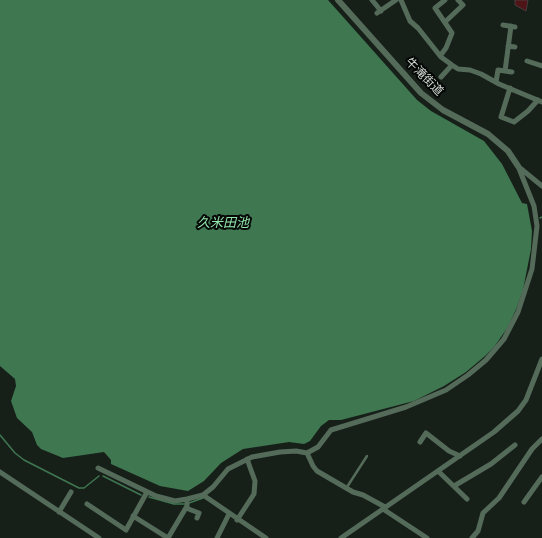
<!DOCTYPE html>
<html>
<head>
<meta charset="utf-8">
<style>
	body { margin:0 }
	canvas { display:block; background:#171f19 }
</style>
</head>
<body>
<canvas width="542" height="538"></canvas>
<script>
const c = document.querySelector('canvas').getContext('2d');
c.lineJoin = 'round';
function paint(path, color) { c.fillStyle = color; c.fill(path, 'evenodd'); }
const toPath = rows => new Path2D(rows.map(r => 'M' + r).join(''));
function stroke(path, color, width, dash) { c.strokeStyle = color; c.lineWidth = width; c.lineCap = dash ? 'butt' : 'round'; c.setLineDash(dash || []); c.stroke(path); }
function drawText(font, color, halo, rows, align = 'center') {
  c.font = font + ' "Fira Sans","Noto Sans JP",sans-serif'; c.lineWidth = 4; c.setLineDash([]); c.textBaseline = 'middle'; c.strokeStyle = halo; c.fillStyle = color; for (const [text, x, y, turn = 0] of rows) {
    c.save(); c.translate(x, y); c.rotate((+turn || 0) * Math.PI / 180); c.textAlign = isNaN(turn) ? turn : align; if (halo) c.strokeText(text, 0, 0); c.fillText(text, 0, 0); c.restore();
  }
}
const water = toPath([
	[0,0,328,0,417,100,431,111,484,141,502,164,522,203,527,204,532,231,531,249,523,290,517,307,508,327,494,347,485,356,466,372,444,386,414,401,341,420,329,420,321,426,310,441,304,444,289,442,243,449,221,463,204,481,188,491,160,486,111,464,111,460,104,452,63,458,41,449,37,445,32,432,17,418,11,401,16,386,15,379,0,366]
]);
const stream = toPath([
	[540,218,542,217],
	[0,435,15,453,24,460,79,488,84,488,99,476],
	[103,476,141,495],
	[149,497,174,504,186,504],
	[189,503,203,498]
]);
const building = toPath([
	[515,0,528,0,526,11,515,5,515,0]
]);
const service = toPath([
	[347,487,367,456]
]);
const minor = toPath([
	[372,0,381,11],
	[401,0,410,21,418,28,441,57,452,65,458,69,470,70,481,74,499,84,542,102],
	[377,13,396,0],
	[445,22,463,5,458,0],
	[503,25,515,27],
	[508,46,515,47],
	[440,56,446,48,452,33,435,8,445,0],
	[527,61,542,66],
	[505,71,511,26],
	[441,77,452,65],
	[496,82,498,70,512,72],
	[510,88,501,117,514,122,528,111,538,100],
	[520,168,542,186],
	[420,442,426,433,449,451,460,456],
	[307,453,313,466,317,471,353,492,363,495,385,507],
	[98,468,156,496,175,501,187,499,203,495,213,487,228,469,252,457,280,452,296,451,307,453,318,447,331,430,406,407,446,390,468,375,486,360,504,339,518,312,532,269,537,226,534,206,518,166],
	[438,471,467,499],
	[0,472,99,538],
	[454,486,491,464,515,445],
	[203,495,266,538],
	[524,502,542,477],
	[87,504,126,530,147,492],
	[186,508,199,513,197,518],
	[383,509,427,538],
	[59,512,71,492],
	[133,516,168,538],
	[237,520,254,494,255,481,247,459],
	[168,538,187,506,187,499],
	[217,538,229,514],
	[341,538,494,432,518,411,526,400,542,359],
	[472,538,478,531,483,513,499,498,532,449,542,439]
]);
const tertiary = toPath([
	[338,0,421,93,443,110,488,134,508,151,518,166]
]);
const streetNames = [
	["牛滝街道",424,77,45]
];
const waterNames = [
	["久米田池",223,223]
];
paint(water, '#3e7750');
stroke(stream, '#3e7750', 1.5);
paint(building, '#4e1418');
stroke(building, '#493c3c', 1);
stroke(service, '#546b5a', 2.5);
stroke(minor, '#546b5a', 5);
stroke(tertiary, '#546b5a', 6);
drawText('12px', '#d4dad5', '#050806', streetNames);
drawText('italic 13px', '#91e5aa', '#050806', waterNames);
</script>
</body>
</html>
